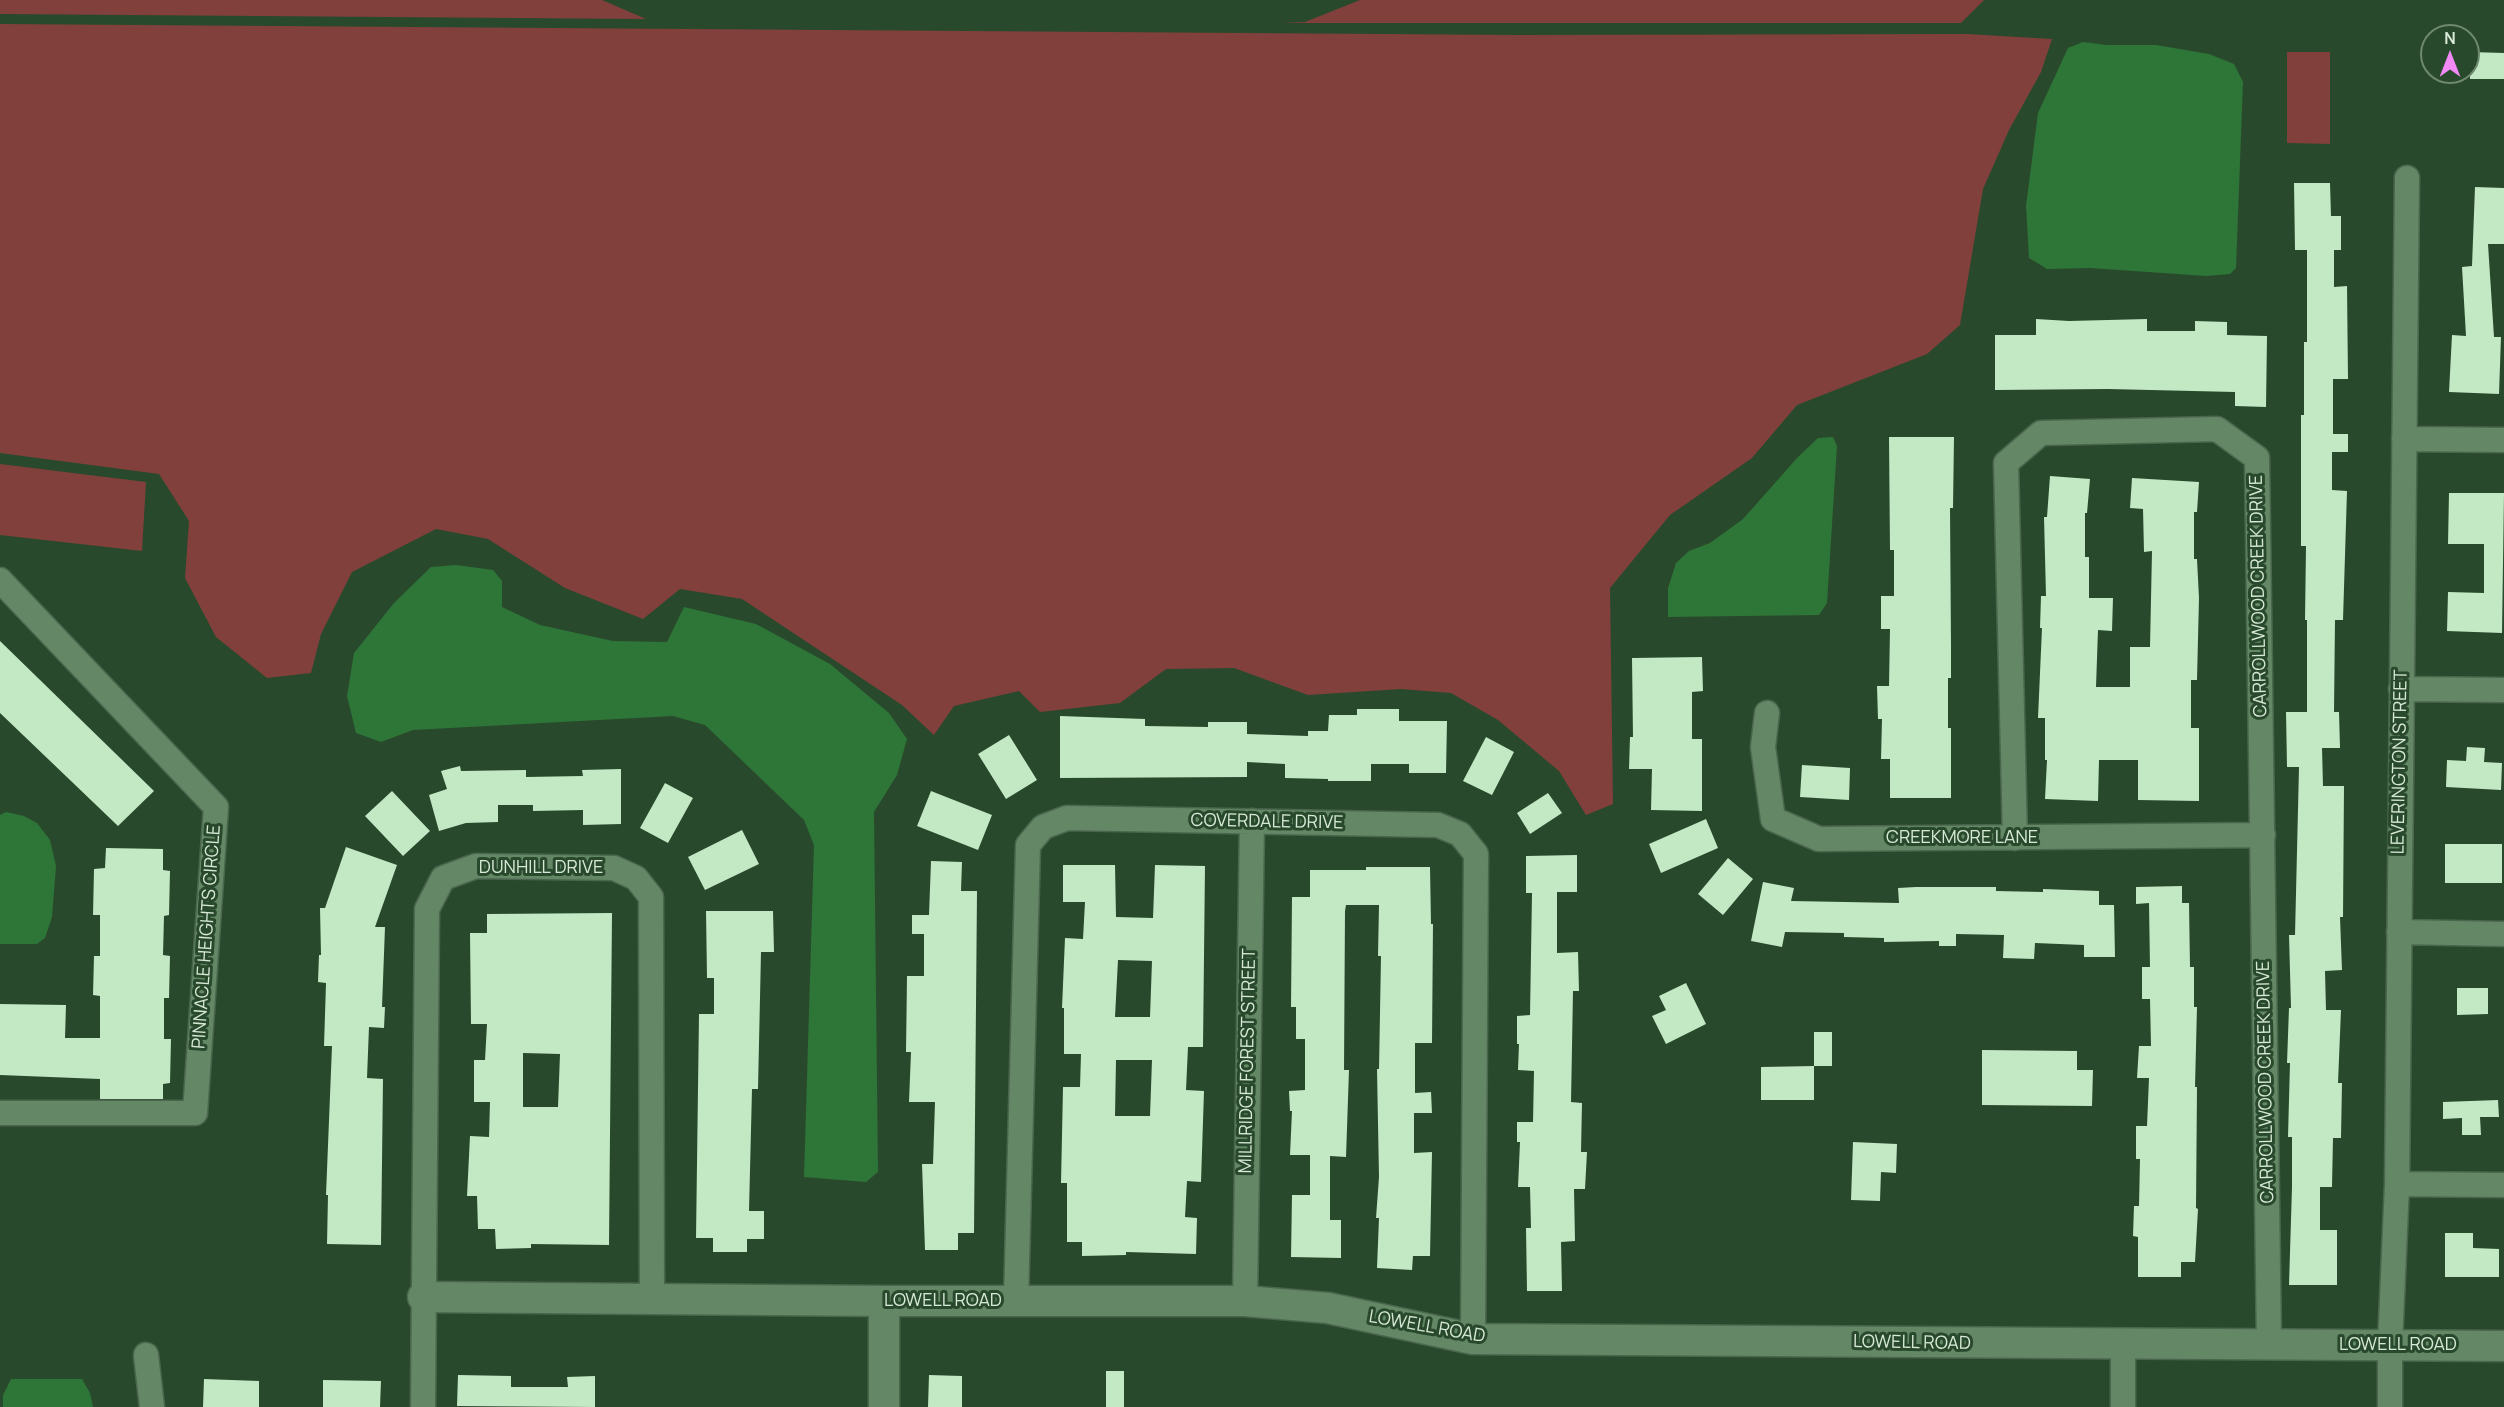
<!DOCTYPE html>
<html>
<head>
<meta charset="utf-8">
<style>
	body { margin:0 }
	#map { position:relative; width:2504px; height:1407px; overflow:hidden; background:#29492c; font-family:Manrope,sans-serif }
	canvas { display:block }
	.north { position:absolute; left:2420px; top:24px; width:60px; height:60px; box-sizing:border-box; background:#29492c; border:2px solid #6e8970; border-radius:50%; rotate:0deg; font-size:16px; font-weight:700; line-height:24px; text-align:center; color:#d6e9d6 }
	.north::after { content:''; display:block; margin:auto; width:21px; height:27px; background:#f18af4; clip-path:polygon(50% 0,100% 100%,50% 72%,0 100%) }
</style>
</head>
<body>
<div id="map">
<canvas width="2504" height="1407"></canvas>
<div class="north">N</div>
</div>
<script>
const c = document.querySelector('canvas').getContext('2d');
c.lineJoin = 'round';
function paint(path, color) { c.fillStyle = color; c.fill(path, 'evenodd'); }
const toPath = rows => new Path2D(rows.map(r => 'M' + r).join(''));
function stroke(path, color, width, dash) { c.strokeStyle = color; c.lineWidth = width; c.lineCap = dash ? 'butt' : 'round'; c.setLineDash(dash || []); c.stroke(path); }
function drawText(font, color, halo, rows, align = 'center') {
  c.font = font + ' Manrope,sans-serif'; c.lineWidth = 6; c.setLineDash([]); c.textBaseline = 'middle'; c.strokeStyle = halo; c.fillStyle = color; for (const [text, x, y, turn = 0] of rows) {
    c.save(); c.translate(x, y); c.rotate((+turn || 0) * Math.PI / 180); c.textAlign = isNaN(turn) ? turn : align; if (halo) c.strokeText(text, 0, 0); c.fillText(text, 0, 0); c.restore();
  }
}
const green = toPath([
	[0,0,602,0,646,19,0,14],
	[1360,0,1984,0,1961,23,1281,23,1305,22],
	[0,24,1518,35,1967,34,2052,39,2041,72,2009,130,1983,189,1960,325,1927,354,1797,405,1752,458,1670,515,1610,588,1613,804,1586,815,1559,771,1498,720,1451,693,1401,689,1308,695,1234,668,1166,669,1120,703,1040,712,1019,691,954,706,934,735,902,705,742,599,680,589,643,619,565,588,488,539,436,529,352,572,321,634,311,673,267,678,216,637,185,578,189,521,159,474,0,453],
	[2287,52,2330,52,2330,144,2287,143],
	[0,464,146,482,142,551,0,535]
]);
const water = toPath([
	[2083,42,2107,45,2156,45,2209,54,2234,64,2243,82,2236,268,2230,274,2206,276,2090,268,2047,269,2029,258,2026,206,2038,113,2068,48],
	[1833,437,1837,446,1827,603,1819,615,1668,617,1668,588,1676,563,1689,551,1710,543,1743,519,1798,457,1818,438],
	[456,565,493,570,502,581,502,607,540,625,613,641,667,642,684,607,756,624,830,664,889,713,907,739,897,775,874,812,878,1172,866,1182,804,1177,814,845,804,820,705,725,673,716,413,730,381,742,356,733,347,696,354,653,394,603,431,567],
	[6,812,24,816,37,823,50,840,56,866,52,917,45,938,37,944,0,944,0,815],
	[11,1379,82,1379,90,1393,93,1407,3,1407,3,1395]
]);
const building = toPath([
	[2470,52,2504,53,2504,79,2470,79],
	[2294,183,2330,183,2331,216,2341,216,2341,250,2334,250,2334,287,2347,286,2348,379,2333,379,2333,434,2348,434,2348,452,2332,452,2332,490,2347,491,2343,620,2335,620,2334,712,2339,712,2340,748,2322,748,2323,786,2344,786,2343,917,2340,917,2342,970,2325,971,2326,1010,2341,1010,2338,1083,2342,1083,2341,1138,2333,1138,2332,1187,2320,1187,2320,1230,2337,1230,2337,1285,2289,1285,2292,1187,2292,1137,2288,1137,2290,1063,2287,1063,2289,1008,2291,1008,2289,935,2295,935,2299,767,2287,767,2286,712,2307,712,2307,620,2305,620,2306,546,2301,546,2301,415,2304,415,2304,342,2307,342,2307,250,2295,250],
	[2475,187,2504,188,2504,244,2488,244,2494,337,2501,337,2499,394,2449,392,2452,335,2466,336,2462,267,2472,266],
	[2036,319,2069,321,2147,319,2147,331,2195,331,2195,321,2227,322,2227,335,2267,336,2266,407,2235,406,2235,392,2108,389,1995,390,1995,335,2036,335],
	[1889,437,1954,437,1953,508,1950,508,1951,646,1951,678,1948,678,1948,728,1951,728,1951,798,1890,798,1890,759,1881,759,1882,719,1878,719,1877,686,1889,686,1890,629,1881,629,1881,596,1894,596,1894,550,1890,550],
	[2050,476,2090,479,2087,513,2085,513,2085,557,2089,557,2089,598,2113,598,2112,631,2098,630,2096,687,2130,687,2130,647,2150,647,2152,551,2144,552,2143,509,2130,508,2132,478,2199,482,2197,512,2194,512,2194,559,2197,559,2199,598,2197,680,2191,680,2191,728,2199,728,2199,801,2138,800,2138,760,2099,760,2098,801,2045,799,2047,760,2045,760,2045,718,2038,718,2042,628,2040,628,2041,596,2046,596,2044,517,2047,517],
	[2449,493,2504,493,2502,633,2447,631,2448,592,2484,593,2484,544,2448,544],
	[0,641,154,791,118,826,0,713],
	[1702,657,1703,691,1692,692,1692,739,1702,739,1702,811,1651,810,1652,769,1629,769,1630,737,1633,737,1632,658],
	[1357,709,1399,709,1399,721,1447,721,1446,773,1409,773,1409,764,1371,764,1371,781,1328,781,1328,779,1285,778,1285,764,1247,762,1247,777,1060,778,1060,716,1145,719,1145,726,1208,727,1208,722,1247,722,1247,734,1308,736,1308,731,1328,731,1329,715,1357,715],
	[1009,735,1037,780,1006,799,978,754],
	[1486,737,1514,752,1492,795,1463,781],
	[2467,747,2485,748,2484,762,2502,763,2501,790,2446,787,2447,760,2466,761],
	[1802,765,1850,768,1849,800,1800,797],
	[460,766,461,771,526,770,526,777,583,776,582,770,621,769,621,824,583,825,583,810,533,811,533,805,498,805,498,822,466,823,439,831,429,795,447,789,441,771],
	[665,783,693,798,668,843,640,828],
	[392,791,430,831,403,856,365,816],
	[931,791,992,815,978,850,917,826],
	[1548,793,1562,813,1530,834,1517,813],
	[1706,819,1718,848,1661,873,1649,844],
	[742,830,759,864,705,890,688,857],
	[2445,844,2502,844,2502,883,2445,883],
	[346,847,397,865,375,927,385,927,382,1007,385,1007,384,1028,369,1027,367,1078,383,1079,381,1245,327,1244,328,1195,326,1195,332,1046,324,1046,326,983,318,982,319,955,321,955,320,908,325,908],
	[106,848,163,849,163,870,170,871,169,915,164,916,163,955,170,956,169,998,164,998,164,1039,171,1039,170,1083,163,1084,163,1099,100,1099,100,1079,0,1075,0,1004,66,1005,65,1038,100,1038,100,996,93,995,94,956,100,956,100,915,93,915,94,869,105,868],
	[1577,855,1577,892,1557,892,1557,953,1578,952,1579,991,1573,991,1571,1102,1582,1103,1581,1152,1587,1152,1585,1189,1574,1189,1575,1241,1561,1242,1562,1291,1527,1291,1526,1228,1531,1228,1530,1187,1518,1187,1520,1142,1517,1142,1517,1122,1533,1122,1534,1071,1518,1070,1519,1044,1517,1044,1517,1016,1530,1015,1532,893,1526,893,1526,856],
	[1728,858,1753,879,1723,915,1698,894],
	[931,861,962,862,961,891,977,891,974,1233,958,1233,958,1250,925,1250,922,1164,933,1164,935,1102,909,1102,911,1052,906,1052,907,976,924,976,924,934,912,934,912,915,929,915],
	[1063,865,1115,865,1116,917,1153,918,1155,865,1205,866,1203,1047,1188,1047,1186,1090,1204,1091,1201,1182,1187,1181,1185,1217,1197,1218,1196,1254,1126,1252,1126,1255,1082,1256,1082,1242,1067,1242,1067,1183,1061,1183,1063,1087,1080,1087,1081,1054,1064,1054,1064,1008,1062,1008,1065,938,1083,939,1085,902,1063,902],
	[1118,960,1152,961,1150,1017,1115,1017],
	[1116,1060,1152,1060,1150,1116,1115,1116],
	[1366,867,1430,867,1431,924,1433,924,1432,1043,1415,1043,1415,1093,1431,1092,1432,1113,1414,1113,1414,1153,1432,1152,1430,1256,1413,1256,1412,1270,1377,1268,1379,1218,1376,1218,1379,1177,1377,1069,1379,1069,1381,956,1378,956,1379,905,1346,905,1345,911,1344,1070,1349,1070,1346,1157,1330,1156,1330,1220,1341,1220,1341,1258,1291,1257,1292,1195,1310,1195,1310,1155,1290,1155,1292,1111,1290,1111,1289,1091,1305,1090,1305,1039,1296,1039,1296,1007,1291,1007,1292,897,1310,897,1310,870,1366,870],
	[1763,882,1794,888,1791,901,1899,903,1898,888,1916,887,1996,887,1996,891,2043,892,2043,889,2099,891,2099,905,2114,905,2115,957,2084,957,2084,945,2035,943,2034,959,2003,958,2004,935,1956,934,1956,946,1939,946,1939,941,1884,942,1884,938,1844,937,1844,933,1785,932,1782,947,1751,941],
	[2182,886,2182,903,2189,903,2190,967,2194,967,2194,1007,2197,1007,2195,1087,2197,1087,2196,1208,2198,1209,2195,1262,2181,1262,2181,1277,2138,1277,2138,1237,2133,1236,2134,1206,2139,1206,2140,1159,2136,1159,2136,1126,2147,1126,2149,1078,2137,1078,2139,1046,2151,1046,2150,999,2142,999,2142,967,2150,967,2149,903,2136,904,2136,887],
	[706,911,773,911,774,952,761,952,758,1089,752,1089,749,1211,764,1211,764,1239,747,1239,747,1252,713,1252,713,1238,696,1238,699,1014,714,1014,714,978,707,978],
	[612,913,609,1245,531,1244,531,1248,496,1249,495,1229,478,1229,477,1196,467,1196,470,1136,489,1137,490,1102,474,1102,474,1060,485,1060,487,1024,471,1024,470,933,487,933,487,914],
	[523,1053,560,1054,558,1107,523,1107],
	[1686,983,1706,1024,1666,1044,1652,1016,1666,1010,1659,996],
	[2457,988,2488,988,2488,1014,2457,1015],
	[1814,1032,1832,1032,1832,1066,1814,1066],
	[1982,1050,2077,1051,2077,1070,2093,1070,2092,1106,1982,1105],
	[1814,1066,1814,1100,1761,1100,1761,1067],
	[2498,1100,2499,1117,2480,1117,2481,1135,2462,1135,2462,1118,2443,1119,2443,1102],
	[1853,1142,1897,1144,1896,1173,1881,1172,1880,1201,1851,1200],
	[2445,1233,2473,1233,2473,1248,2499,1249,2499,1277,2445,1277],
	[1106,1371,1124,1371,1124,1407,1106,1407],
	[458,1375,511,1376,511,1387,568,1387,567,1377,595,1376,595,1407,457,1406],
	[929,1375,962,1376,962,1407,928,1407],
	[204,1379,259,1381,259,1407,203,1407],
	[323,1380,381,1381,380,1407,323,1407]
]);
const minor = toPath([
	[2404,439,2504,440],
	[0,580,216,807,195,1113,0,1113],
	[2401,689,2504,690],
	[1767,713,1763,747,1773,819,1819,839,2263,835],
	[2015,838,2006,463,2041,433,2217,429,2257,458,2269,1345],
	[2399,932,2504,934],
	[2397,1184,2504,1185],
	[1016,1301,1028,845,1043,827,1067,818,1438,825,1460,834,1476,854,1473,1339],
	[1245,1301,1252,821],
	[146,1355,152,1407],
	[423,1407,427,909,443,878,476,866,614,868,636,878,651,897,652,1300],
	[2123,1407,2123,1344],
	[2390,1407,2390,1345,2397,1184,2407,178]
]);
const tertiary = toPath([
	[423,1297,884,1301,1245,1301,1328,1308,1473,1339,2504,1346],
	[884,1407,884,1301]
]);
const streetNames = [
	["CARROLLWOOD CREEK DRIVE",2259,596,-91],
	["LEVERINGTON STREET",2400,762,-89],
	["COVERDALE DRIVE",1267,822,1],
	["CREEKMORE LANE",1962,838],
	["DUNHILL DRIVE",541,868],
	["PINNACLE HEIGHTS CIRCLE",207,937,-86],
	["MILLRIDGE FOREST STREET",1248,1061,-89],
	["CARROLLWOOD CREEK DRIVE",2266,1082,-91],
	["LOWELL ROAD",943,1301],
	["LOWELL ROAD",1427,1327,10],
	["LOWELL ROAD",1912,1343,1],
	["LOWELL ROAD",2398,1345]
];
paint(green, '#81403b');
paint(water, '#2e7538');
paint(building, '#c2e8c4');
stroke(minor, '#4a674e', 27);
stroke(tertiary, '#4a674e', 33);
stroke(minor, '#648766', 24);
stroke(tertiary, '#648766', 30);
drawText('18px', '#d6e9d6', '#29492c', streetNames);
</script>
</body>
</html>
